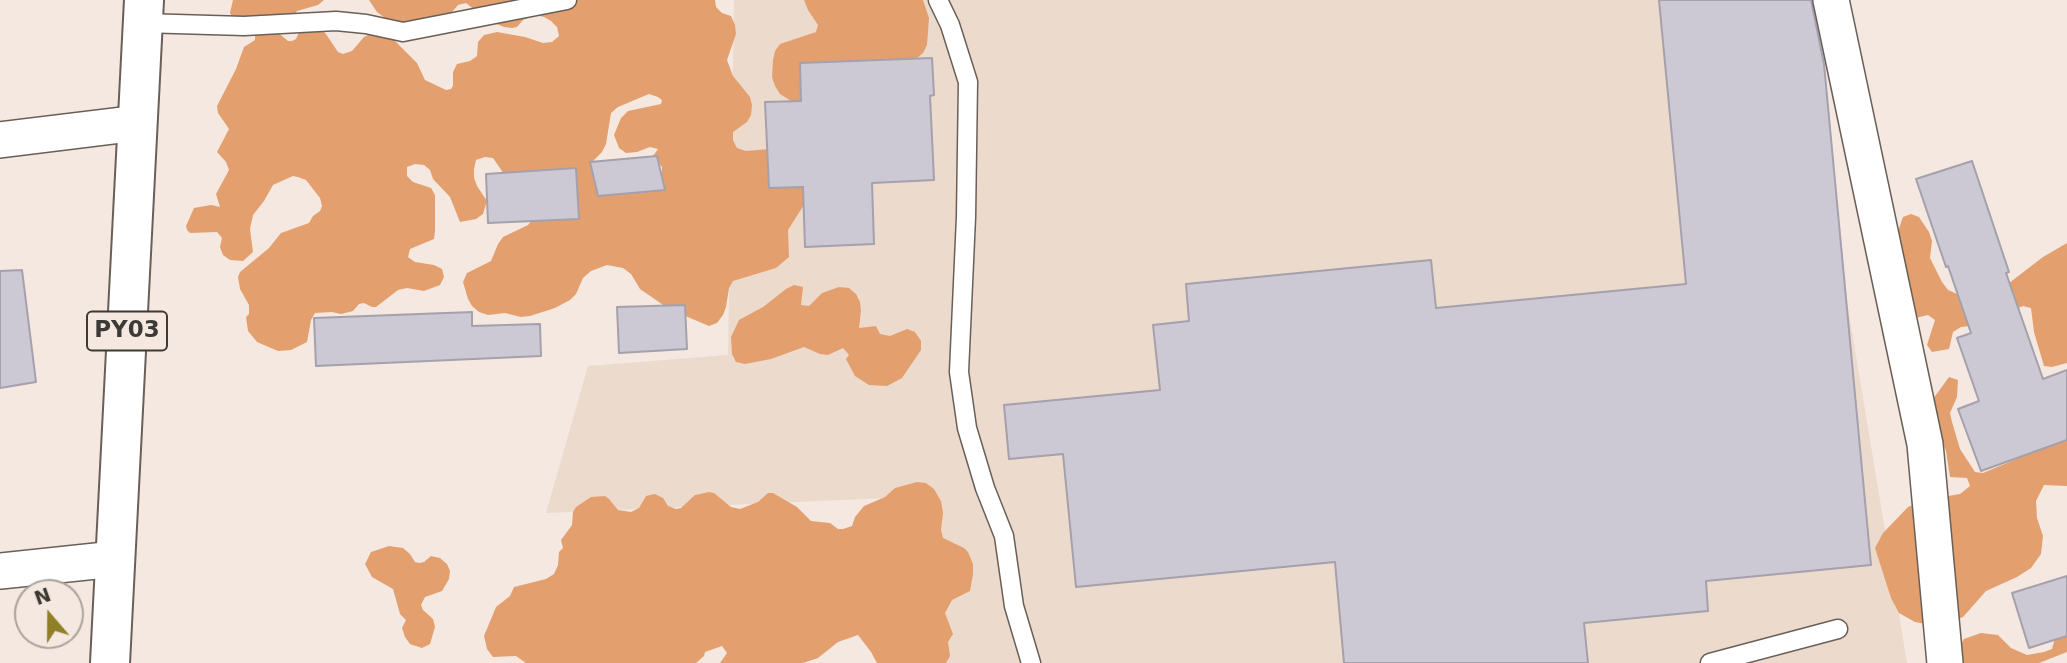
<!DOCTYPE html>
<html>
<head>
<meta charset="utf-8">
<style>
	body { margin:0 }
	#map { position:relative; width:2067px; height:663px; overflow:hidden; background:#f4e8e0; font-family:"DejaVu Sans",sans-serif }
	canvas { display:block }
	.north { position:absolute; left:14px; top:579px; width:70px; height:70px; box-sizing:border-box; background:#f4e8e0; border:2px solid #aba29c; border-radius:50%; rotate:340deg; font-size:19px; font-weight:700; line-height:28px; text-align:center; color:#3d3935 }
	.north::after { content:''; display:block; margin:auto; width:24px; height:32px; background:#907f26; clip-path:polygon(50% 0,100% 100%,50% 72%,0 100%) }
</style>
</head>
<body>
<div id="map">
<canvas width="2067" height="663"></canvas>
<div class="north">N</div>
</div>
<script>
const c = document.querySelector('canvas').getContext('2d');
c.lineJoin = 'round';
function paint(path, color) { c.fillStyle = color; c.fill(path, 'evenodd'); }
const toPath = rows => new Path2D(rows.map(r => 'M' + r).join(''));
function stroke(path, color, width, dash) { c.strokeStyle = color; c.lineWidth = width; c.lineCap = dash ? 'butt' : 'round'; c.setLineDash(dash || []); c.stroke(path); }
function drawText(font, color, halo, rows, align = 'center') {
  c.font = font + ' "DejaVu Sans",sans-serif'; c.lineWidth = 5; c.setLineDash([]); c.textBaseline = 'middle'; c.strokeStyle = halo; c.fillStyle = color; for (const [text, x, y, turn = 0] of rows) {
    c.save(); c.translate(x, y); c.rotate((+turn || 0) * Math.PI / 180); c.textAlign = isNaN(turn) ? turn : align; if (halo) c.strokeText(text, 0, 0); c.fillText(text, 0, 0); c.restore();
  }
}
const built = toPath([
	[734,0,1797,0,1907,663,943,663,932,496,546,513,588,366,728,355]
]);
const forest = toPath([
	[233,0,324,0,318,5,297,11,293,19,232,17,230,13],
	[369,0,715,0,716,7,722,13,731,16,735,25,736,34,727,60,733,76,750,97,752,105,751,115,747,122,733,132,733,140,737,148,746,151,769,149,796,154,807,200,788,230,789,257,776,268,733,281,729,288,726,307,723,315,717,323,709,326,669,309,640,289,631,274,623,268,607,265,591,271,583,278,576,294,570,300,555,308,530,316,521,317,505,313,488,315,479,312,472,306,468,299,463,282,467,273,491,261,498,244,503,237,528,225,534,218,493,158,485,157,476,160,474,169,474,178,477,186,487,201,483,214,476,219,460,222,450,197,433,179,430,170,424,165,415,164,407,167,407,176,413,182,431,188,435,195,435,231,434,239,410,249,408,257,415,262,434,265,442,269,444,277,440,285,424,291,407,288,398,290,376,307,372,307,364,303,359,304,353,311,341,314,332,312,315,313,311,320,307,342,291,350,278,351,257,342,248,331,246,317,249,314,249,305,240,289,238,277,240,272,269,248,281,233,309,223,313,216,320,211,322,206,320,198,306,180,298,177,293,176,273,185,264,201,253,215,250,229,253,252,243,261,230,260,223,255,220,247,222,238,217,232,190,233,187,230,186,226,194,208,211,205,220,207,216,194,229,170,226,162,217,152,229,129,218,113,217,106,236,69,244,47,255,40,255,31,277,32,288,41,292,41,296,39,300,30,317,25,326,34,338,52,343,54,352,51,364,37,372,33,386,35,394,40,417,63,425,80,446,90,451,89,453,86,453,72,457,64,470,61,477,56,478,42,484,35,497,32,525,37,543,43,552,42,559,36,557,27,551,21,544,17,535,15,523,20,517,27,512,28,504,27,487,20,466,3,458,5,446,19,426,27,389,21,377,12],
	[649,94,658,97,662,100,661,104,628,111,621,118,614,135,619,148,626,153,637,152,650,147,658,149,653,156,662,167,662,179,593,166,593,161,602,152,606,144,611,113,618,107],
	[804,0,923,0,929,18,927,45,923,53,916,59,796,104,780,94,775,86,772,77,773,60,775,51,780,44,816,32,818,25,808,10],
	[1911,214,1919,217,1929,232,1932,241,1930,258,1942,282,1948,290,1964,297,2000,290,2043,257,2067,243,2067,363,2052,367,2044,366,2034,332,2031,308,2023,306,1970,326,1961,327,1953,332,1949,349,1932,352,1927,345,1935,320,1928,315,1911,319,1903,286,1904,259,1897,234,1903,217],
	[794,285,803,287,801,305,809,306,822,293,839,287,849,288,856,294,860,302,861,311,859,328,876,326,880,334,890,336,907,329,915,332,921,341,921,350,902,378,887,386,869,385,855,376,846,359,849,355,843,348,828,355,820,354,804,347,771,359,745,364,736,362,732,354,731,337,739,320,763,307,786,289],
	[1949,377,1958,380,1957,397,1950,413,1952,422,1960,449,1975,472,1983,473,2033,452,2067,400,2067,486,2044,485,2036,501,2037,518,2043,536,2041,554,2031,568,2017,577,1986,591,1963,617,1948,623,1931,625,1915,622,1899,613,1891,598,1875,548,1883,533,1908,507,1925,500,1960,494,1970,486,1967,478,1950,477,1946,451,1933,417,1933,399],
	[917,482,926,483,934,489,941,501,943,513,941,530,943,538,964,548,968,552,973,564,973,574,970,591,952,600,945,613,953,634,948,642,950,656,946,663,877,663,871,652,858,635,838,642,818,658,803,663,720,663,727,653,722,646,705,652,704,656,696,663,526,663,516,656,493,657,487,649,484,636,496,607,510,596,514,587,546,579,554,574,558,565,559,552,563,548,561,540,572,525,573,512,576,507,591,497,605,496,609,499,618,510,631,512,639,508,646,496,655,494,663,498,668,506,676,509,681,508,695,495,709,492,714,493,731,507,740,509,758,502,768,493,773,493,797,507,811,521,830,523,838,529,843,529,852,526,855,517,864,506,885,497,895,488],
	[389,546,403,548,410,554,415,562,419,563,424,562,431,556,440,558,447,564,450,571,449,579,442,591,425,597,421,605,423,610,433,619,435,627,430,644,422,648,410,644,405,637,402,628,406,620,400,614,393,589,372,577,365,564,371,552],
	[2067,620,2067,652,2039,663,1956,663,1955,655,1964,639,1981,633,1998,635,2011,648,2027,655,2044,652,2052,649,2057,631]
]);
const building = toPath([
	[1659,0,1811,0,1824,64,1871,565,1706,581,1708,611,1584,623,1588,663,1344,663,1335,562,1076,587,1063,454,1009,459,1004,405,1160,390,1153,325,1189,321,1186,284,1431,260,1436,308,1686,284,1659,0],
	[932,58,934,95,930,96,934,180,872,183,874,244,805,247,803,187,769,188,765,102,801,101,800,63,932,58],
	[657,156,665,190,598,196,590,162,657,156],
	[1972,161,2009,272,2006,273,2043,379,2067,370,2067,440,1981,471,1958,409,1979,401,1957,338,1971,333,1948,266,1946,267,1916,179,1972,161],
	[576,168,579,219,488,223,486,174,576,168],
	[22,270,36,382,0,388,0,271,22,270],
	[685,305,687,349,619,353,617,307,685,305],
	[472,312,472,326,540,324,541,356,316,366,314,318,472,312],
	[2067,576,2067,636,2029,648,2012,593,2067,576]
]);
const lane = toPath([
	[938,0,950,25,968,82,966,217,959,372,967,428,985,488,1004,536,1014,606,1031,663],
	[142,23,244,26,336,21,366,24,403,32,567,0],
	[1710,663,1838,629]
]);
const street = toPath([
	[1831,0,1925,444,1945,663],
	[0,140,138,123],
	[0,571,115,559]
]);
const highway = toPath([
	[110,663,144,0]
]);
const shields = [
	[127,331,80]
];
const shieldNames = [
	["PY03",127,331]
];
paint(built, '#ecdacd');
paint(forest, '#e3a06e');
paint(building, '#ccc8d4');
stroke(building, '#a4a0ac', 2);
stroke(lane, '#695f58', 21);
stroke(street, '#695f58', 38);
stroke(highway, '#695f58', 42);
stroke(lane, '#fff', 18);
stroke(street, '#fff', 35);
stroke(highway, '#fff', 38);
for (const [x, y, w] of shields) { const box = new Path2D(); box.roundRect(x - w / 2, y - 19.5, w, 39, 5); c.fillStyle = '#f4e8e0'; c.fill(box); stroke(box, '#3d3935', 2); }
drawText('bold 23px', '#3d3935', null, shieldNames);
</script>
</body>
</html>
